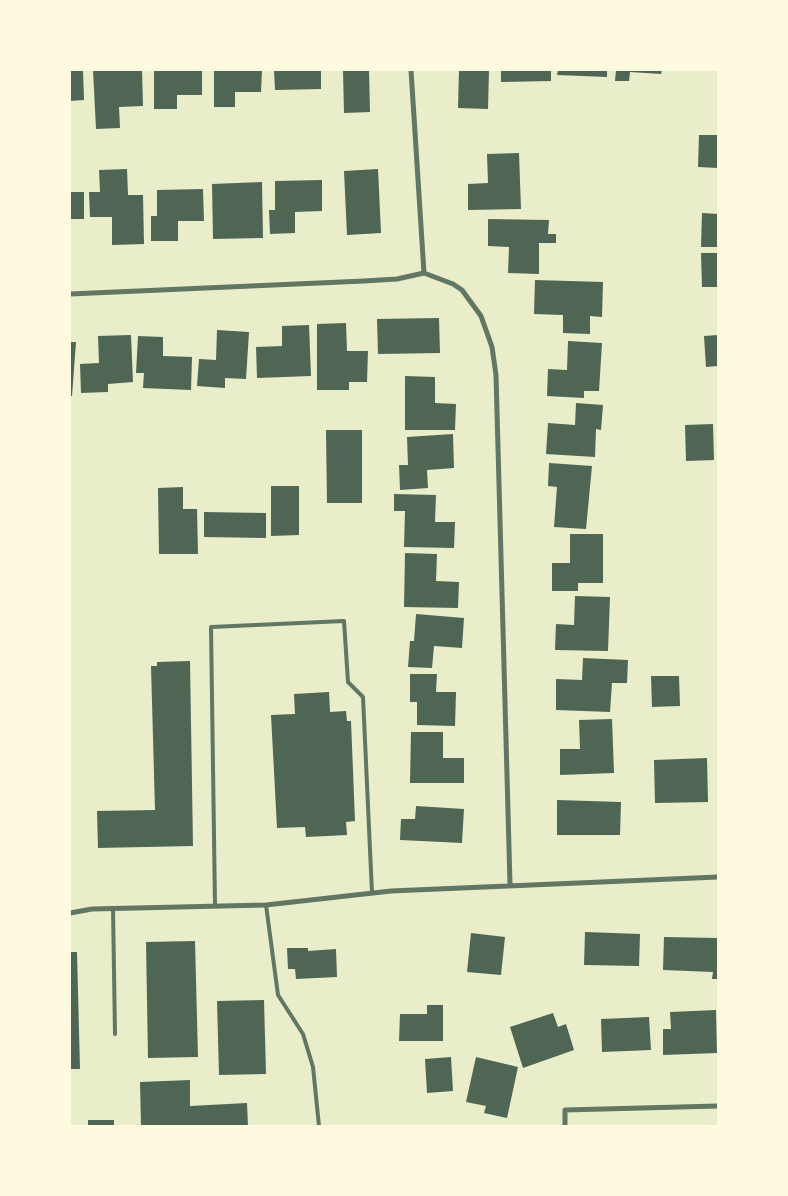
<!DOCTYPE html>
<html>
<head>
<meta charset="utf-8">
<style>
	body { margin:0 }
	#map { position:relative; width:788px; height:1196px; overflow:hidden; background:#e9edc9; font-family:"Fira Sans",sans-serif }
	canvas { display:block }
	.frame { position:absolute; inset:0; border:71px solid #fefae0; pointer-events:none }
</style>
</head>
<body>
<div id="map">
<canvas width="788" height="1196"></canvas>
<div class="frame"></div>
</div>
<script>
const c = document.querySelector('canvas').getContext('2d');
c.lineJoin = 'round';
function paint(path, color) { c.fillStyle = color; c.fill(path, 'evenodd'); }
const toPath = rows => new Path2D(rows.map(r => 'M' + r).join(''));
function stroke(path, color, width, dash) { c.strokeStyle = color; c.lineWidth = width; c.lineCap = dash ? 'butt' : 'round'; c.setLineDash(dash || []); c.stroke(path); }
const building = toPath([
	[70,70,83,70,84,100,70,101],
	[93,70,142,70,143,106,119,107,120,128,96,129],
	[154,70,202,70,202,95,177,95,177,109,154,109],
	[214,70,262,70,261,92,235,92,235,107,214,107],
	[274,70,321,70,321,89,275,90],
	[343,70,369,70,370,112,344,113],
	[459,70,489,70,488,109,458,108],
	[501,70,551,70,551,81,501,82],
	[558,70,607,70,607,77,557,75],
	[616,70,662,70,661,74,630,72,629,81,615,81],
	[699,135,718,135,718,168,698,167],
	[519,153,521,209,468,210,468,184,488,183,487,154],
	[127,169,128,195,143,195,144,244,112,245,112,217,90,217,89,192,100,192,99,170],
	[378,169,381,233,347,235,344,171],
	[322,180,322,211,295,212,295,233,270,234,269,210,275,210,275,181],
	[262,182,263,238,213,239,212,184],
	[203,189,204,221,178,221,178,241,151,241,151,216,157,216,157,190],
	[70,192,84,192,84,219,70,219],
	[702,213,718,214,718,247,701,247],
	[488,219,549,220,548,234,556,234,556,243,539,243,539,274,508,273,509,247,488,246],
	[701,253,718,253,718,287,702,287],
	[535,280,603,282,602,317,590,316,590,334,563,333,563,315,534,314],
	[439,318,440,353,378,354,377,319],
	[346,323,347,351,368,351,367,382,349,382,349,390,317,390,317,324],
	[309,325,311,376,257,378,256,347,282,346,282,326],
	[217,330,249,332,246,379,225,378,225,388,197,386,199,359,216,360],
	[131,335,133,382,108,384,108,392,81,393,80,364,99,363,98,336],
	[718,335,718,366,706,367,704,336],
	[138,336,163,337,163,356,192,357,191,390,143,388,144,373,136,373],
	[568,341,602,343,599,391,584,391,584,398,547,396,548,369,567,370],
	[70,342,76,342,72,396,70,396],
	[405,376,435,377,435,403,456,404,455,430,405,430],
	[576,403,603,405,601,430,596,429,595,457,546,454,548,423,575,425],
	[713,424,714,460,686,461,685,425],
	[326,430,362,430,362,503,327,503],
	[453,434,454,468,427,470,428,488,400,490,399,465,408,465,407,437],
	[549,463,592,466,586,529,554,527,557,487,548,486],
	[271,486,299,486,299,535,271,536],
	[183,487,183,509,197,509,198,554,159,554,158,488],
	[394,494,436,495,435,522,455,522,454,548,404,547,405,511,394,511],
	[204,512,266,513,266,538,204,537],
	[570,534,603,534,603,583,578,583,578,591,552,591,552,563,570,563],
	[405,553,437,554,436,581,459,582,458,608,404,607],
	[575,596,610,597,608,651,555,650,556,624,574,625],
	[416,614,464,618,462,648,434,646,432,668,408,667,410,641,414,641],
	[583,658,628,660,627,683,612,683,610,712,556,710,556,679,582,680],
	[190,661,193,846,98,848,97,811,155,810,151,666,157,666,157,662],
	[410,674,437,674,436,692,456,692,455,726,417,725,417,702,410,702],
	[651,676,679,676,680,706,652,707],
	[329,692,330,712,346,711,347,721,351,721,355,821,346,822,347,835,306,837,305,827,277,828,271,715,295,714,294,694],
	[612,719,614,773,560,775,560,749,580,749,579,720],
	[411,732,443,732,443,758,464,758,464,783,410,783],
	[707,758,708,802,655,803,654,760],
	[557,800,621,802,620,835,557,835],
	[416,806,464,809,462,843,400,840,401,819,415,819],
	[585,932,640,934,639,966,584,965],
	[471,933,505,937,501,975,467,972],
	[664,937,718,938,718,979,712,979,713,972,663,970],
	[195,941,198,1057,148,1058,146,942],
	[287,948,308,948,308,951,336,949,337,977,296,979,295,969,288,969],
	[70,952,77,952,80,1069,70,1069],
	[264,1000,266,1074,219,1075,217,1001],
	[427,1005,443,1005,443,1041,399,1041,400,1014,427,1014],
	[716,1010,717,1053,663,1055,663,1029,671,1029,670,1012],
	[553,1013,558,1027,566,1024,574,1050,523,1068,510,1027],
	[649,1017,651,1050,602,1052,601,1019],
	[451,1057,453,1091,427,1093,425,1059],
	[476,1057,518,1067,507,1118,484,1113,486,1106,466,1102],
	[190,1080,190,1106,247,1103,248,1126,141,1126,140,1082],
	[88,1120,114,1120,114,1126,88,1126]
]);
const service = toPath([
	[266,905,278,995,303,1034,313,1067,319,1126],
	[215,906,211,627,344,621,348,682,363,697,372,893],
	[113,908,115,1034]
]);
const minor = toPath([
	[411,70,424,273],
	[424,273,453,284,462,290,481,316,492,347,496,375,510,884],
	[70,294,364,281,397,279,424,273],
	[70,913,92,909,266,905,391,891,718,877],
	[565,1126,565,1110,718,1106]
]);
paint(building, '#4f6655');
stroke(service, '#617663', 4);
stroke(minor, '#617663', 5);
</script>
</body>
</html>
